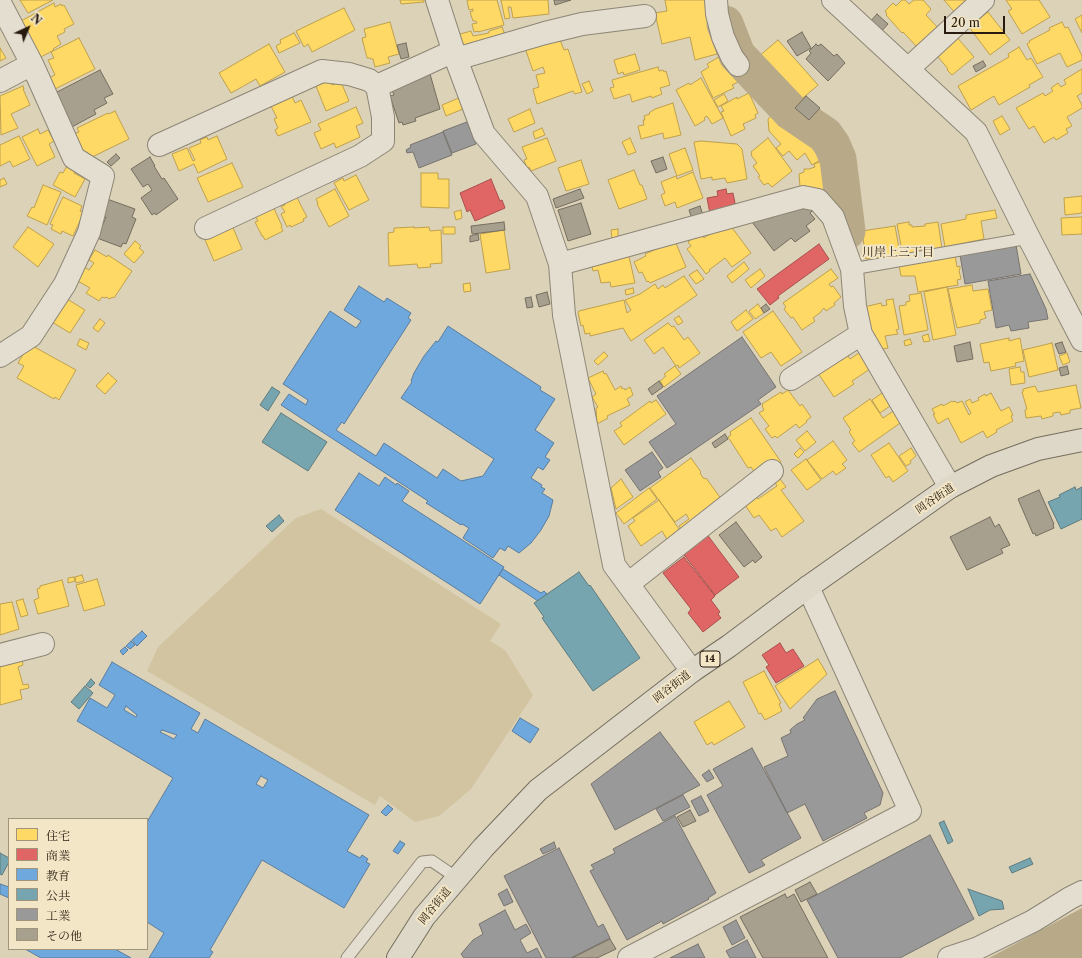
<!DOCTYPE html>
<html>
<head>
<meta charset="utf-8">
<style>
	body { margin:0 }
	#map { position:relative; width:1082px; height:958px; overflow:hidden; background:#dcd2b7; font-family:"Libre Caslon Text","Noto Serif JP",serif }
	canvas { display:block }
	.legend { position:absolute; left:8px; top:818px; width:140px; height:132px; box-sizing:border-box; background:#f2e6c6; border:1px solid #a1947c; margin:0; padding:5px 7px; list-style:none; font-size:12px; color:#281a0e }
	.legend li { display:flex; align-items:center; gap:8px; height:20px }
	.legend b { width:20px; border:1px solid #a1947c }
	.north { position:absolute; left:8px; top:8px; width:40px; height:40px; -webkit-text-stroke:3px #f2e6c6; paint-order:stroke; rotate:44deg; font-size:11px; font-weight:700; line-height:16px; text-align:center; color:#281a0e }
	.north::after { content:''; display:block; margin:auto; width:14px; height:18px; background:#281a0e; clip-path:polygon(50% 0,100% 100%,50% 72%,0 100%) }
	.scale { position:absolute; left:944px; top:16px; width:61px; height:18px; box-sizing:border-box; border:2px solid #281a0e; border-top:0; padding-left:5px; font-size:12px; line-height:14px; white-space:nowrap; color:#281a0e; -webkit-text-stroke:3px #f2e6c6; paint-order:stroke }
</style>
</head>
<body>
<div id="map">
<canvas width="1082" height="958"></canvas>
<ul class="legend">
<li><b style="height:11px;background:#ffd966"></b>住宅</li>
<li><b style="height:11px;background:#e06666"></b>商業</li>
<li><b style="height:11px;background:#6fa8dc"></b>教育</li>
<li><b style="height:11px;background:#76a5af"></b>公共</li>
<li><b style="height:11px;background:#999"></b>工業</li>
<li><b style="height:11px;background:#a8a08e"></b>その他</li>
</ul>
<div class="north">N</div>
<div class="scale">20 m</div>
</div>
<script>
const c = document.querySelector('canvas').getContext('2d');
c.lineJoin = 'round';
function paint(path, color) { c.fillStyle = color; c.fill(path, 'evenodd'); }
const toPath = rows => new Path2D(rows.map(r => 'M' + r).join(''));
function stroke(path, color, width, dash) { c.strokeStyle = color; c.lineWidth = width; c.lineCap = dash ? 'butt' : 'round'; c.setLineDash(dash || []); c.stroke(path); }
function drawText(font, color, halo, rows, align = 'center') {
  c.font = font + ' "Libre Caslon Text","Noto Serif JP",serif'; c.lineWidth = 4; c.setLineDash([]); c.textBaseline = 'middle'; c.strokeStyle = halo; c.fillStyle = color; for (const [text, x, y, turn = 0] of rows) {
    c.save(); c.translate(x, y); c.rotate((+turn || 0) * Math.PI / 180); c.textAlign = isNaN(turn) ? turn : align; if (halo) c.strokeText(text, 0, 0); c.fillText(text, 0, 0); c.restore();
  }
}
const green = toPath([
	[321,509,501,624,490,641,505,650,533,695,471,789,439,816,415,822,380,796,375,805,147,671,158,647,296,518]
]);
const water = toPath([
	[1082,908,1082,958,989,958]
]);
const homes = toPath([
	[20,0,53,0,28,13,20,0],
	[400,0,424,0,424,2,401,4,400,0],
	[467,0,497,0,504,25,478,32,478,31,474,32,472,24,477,23,476,21,473,21,470,12,473,11,473,9,469,10,467,0],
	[501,0,548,0,549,14,513,18,511,7,508,7,510,18,505,19,501,0],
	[665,0,708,0,710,6,705,7,713,39,718,50,716,51,717,54,695,60,690,37,662,44,655,13,667,11,665,0],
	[902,0,905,0,909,4,914,0,923,0,931,9,926,15,939,29,918,48,903,32,902,33,886,15,887,14,885,11,893,3,896,6,902,0],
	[944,0,966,0,968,3,956,14,944,0],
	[1006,0,1039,0,1050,17,1022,34,1008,11,1012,9,1006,0],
	[54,3,55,7,61,4,62,6,64,5,74,24,64,29,65,32,57,36,61,44,53,49,54,50,37,59,21,21,54,3],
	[344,8,355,30,312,52,308,44,304,47,296,31,344,8],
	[988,12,1010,40,990,55,969,27,988,12],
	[1082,15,1082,33,1075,19,1082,15],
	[390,22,399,54,388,57,390,63,375,67,373,59,371,59,370,58,367,58,362,38,366,37,364,29,390,22],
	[1062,22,1065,28,1068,27,1082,56,1082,60,1067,67,1060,53,1037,64,1027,44,1030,42,1029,41,1050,30,1049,28,1062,22],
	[502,27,506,38,463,52,457,35,471,31,473,36,484,34,489,33,489,31,502,27],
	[294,33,300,43,279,53,276,46,281,43,280,40,294,33],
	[955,35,974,57,952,75,947,70,948,69,935,53,955,35],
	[559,37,564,50,568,49,582,92,575,94,573,91,537,104,533,89,539,87,536,75,545,73,543,67,533,71,525,48,559,37],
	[79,38,95,69,53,90,47,79,55,75,48,60,54,58,51,52,79,38],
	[778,40,818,85,796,104,757,58,778,40],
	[269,44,285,72,260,86,256,79,231,93,219,73,269,44],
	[1019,47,1027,60,1031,58,1043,77,1029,85,1030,87,999,105,994,96,971,110,958,86,1009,57,1008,54,1019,47],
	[0,48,6,58,0,61,0,48],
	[635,54,640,70,624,75,623,72,618,74,614,60,635,54],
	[722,55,734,69,738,76,736,77,738,82,732,85,734,88,713,98,701,72,709,67,707,64,722,55],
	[658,67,659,71,663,70,664,72,666,71,670,85,660,88,662,94,652,98,651,96,632,102,630,94,614,99,610,88,614,87,612,80,658,67],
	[1082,69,1082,93,1077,96,1082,105,1082,108,1067,117,1072,126,1066,129,1068,133,1056,140,1054,137,1044,143,1034,126,1029,129,1016,108,1043,93,1045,96,1053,91,1051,88,1058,83,1061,87,1066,84,1064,80,1082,69],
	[701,78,723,118,712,124,707,116,704,118,705,120,695,126,676,90,689,83,690,85,701,78],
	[330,80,332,85,341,82,349,101,326,111,316,86,330,80],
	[589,81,593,91,587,94,582,84,589,81],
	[23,86,24,89,23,89,30,105,11,114,18,128,1,135,0,96,23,86],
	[749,93,758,113,755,115,756,118,743,124,745,129,731,136,721,112,724,111,721,106,737,97,737,99,749,93],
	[724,94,728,101,718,107,714,100,724,94],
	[292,96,295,103,301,100,311,122,278,136,275,130,278,128,274,119,277,118,271,106,292,96],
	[459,98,463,109,446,116,442,105,459,98],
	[673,103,681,135,664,139,663,133,641,139,638,126,644,125,643,120,645,120,644,116,650,114,649,113,655,109,673,103],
	[779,104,788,114,787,116,791,120,794,117,807,132,810,129,817,137,820,136,831,153,812,165,805,153,797,160,789,151,783,156,776,148,781,144,769,131,768,119,776,111,774,109,779,104],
	[356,107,363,123,356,126,360,137,336,148,334,143,321,149,314,133,321,130,318,124,356,107],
	[530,109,535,123,514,132,508,119,530,109],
	[115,111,129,139,92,157,91,155,86,157,74,134,79,132,77,128,108,113,109,114,115,111],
	[1002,116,1010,129,1000,135,993,121,1002,116],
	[542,128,545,135,535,139,533,132,542,128],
	[38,129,40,134,48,130,54,141,49,144,55,157,37,166,22,137,38,129],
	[19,136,30,159,13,167,10,161,0,166,0,145,19,136],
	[217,136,227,159,198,173,194,164,179,171,172,154,187,148,193,161,195,160,189,148,201,143,200,140,207,137,208,140,217,136],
	[547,138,556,161,531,171,529,167,527,168,524,160,527,159,522,147,547,138],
	[630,138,636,152,628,155,622,142,630,138],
	[768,138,792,171,772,187,768,183,764,185,758,177,760,176,753,166,757,163,751,155,752,154,751,152,768,138],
	[701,141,737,144,742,149,747,179,727,183,725,178,712,180,712,177,701,179,694,142,701,141],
	[685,148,693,170,677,176,669,154,685,148],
	[830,154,834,159,833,160,838,190,821,193,800,187,799,174,804,172,804,169,809,169,815,167,814,164,822,161,821,160,830,154],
	[581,160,589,184,566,191,558,168,581,160],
	[232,163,243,187,208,202,197,178,232,163],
	[67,166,76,171,74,173,85,179,75,197,53,185,60,172,63,173,67,166],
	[634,170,640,185,642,185,647,199,619,209,608,180,634,170],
	[693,172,703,198,677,208,675,202,665,206,661,195,665,193,661,182,676,176,677,179,693,172],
	[421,173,438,173,438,179,449,179,449,208,421,207,421,173],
	[356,175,369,200,349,210,334,183,343,178,344,181,356,175],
	[4,178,7,184,0,187,0,180,4,178],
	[43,185,61,192,47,225,27,216,32,207,34,208,43,185],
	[335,189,349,216,329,227,317,204,318,203,316,199,335,189],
	[294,192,307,217,303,219,304,221,291,227,290,225,287,227,281,214,285,212,281,206,285,205,282,198,294,192],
	[838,193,840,210,823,195,838,193],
	[1082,196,1082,213,1065,215,1064,198,1082,196],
	[63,197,82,206,80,211,84,212,73,236,62,231,61,234,51,229,53,225,50,224,63,197],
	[271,202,282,226,281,227,283,231,265,240,263,236,262,236,255,222,258,221,253,211,271,202],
	[461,210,462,218,456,220,454,212,461,210],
	[995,210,997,218,981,221,984,239,945,247,941,224,966,219,966,215,995,210],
	[1082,217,1082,234,1062,235,1061,218,1082,217],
	[909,222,909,225,912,225,912,227,925,226,925,224,938,222,942,249,931,251,931,248,919,250,919,252,907,254,906,250,902,251,897,224,909,222],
	[231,223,242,249,214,261,203,235,231,223],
	[730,225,751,253,732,267,725,258,709,270,710,271,706,274,687,249,691,246,688,242,700,233,704,238,715,230,730,225],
	[895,226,900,254,866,259,862,231,895,226],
	[28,227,54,244,38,267,13,247,28,227],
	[414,227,414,228,429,227,430,231,441,230,442,263,430,264,431,267,418,268,417,264,389,266,388,233,394,232,394,228,414,227],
	[443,227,455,227,455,234,443,234,443,227],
	[618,229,618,238,612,239,611,230,618,229],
	[504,230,510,269,486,273,480,234,504,230],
	[135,241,141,246,139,248,144,252,134,263,124,254,135,241],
	[675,241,686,267,650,283,648,281,647,282,642,272,639,273,634,262,646,256,645,254,675,241],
	[95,250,107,257,108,255,132,271,114,298,112,297,110,299,106,297,105,298,102,297,99,301,86,293,90,288,76,280,84,267,89,270,94,263,89,260,95,250],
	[628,252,635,283,611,287,610,282,601,283,598,270,593,271,590,259,628,252],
	[955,255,957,267,960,266,960,269,959,270,961,279,957,280,958,285,918,292,915,276,901,276,899,265,955,255],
	[744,262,749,269,732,283,727,276,744,262],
	[760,269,765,276,751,288,745,280,760,269],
	[831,269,838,278,829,284,831,287,833,286,841,297,834,303,835,305,826,311,824,308,821,311,821,312,813,318,815,321,802,330,793,317,791,318,784,309,786,307,783,303,831,269],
	[697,270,704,279,696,284,689,275,697,270],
	[684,276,697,295,631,341,623,328,590,336,590,333,585,334,583,325,581,326,578,312,579,311,624,300,627,313,631,310,625,300,640,294,655,284,658,289,663,285,665,288,684,276],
	[470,283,471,291,464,292,463,284,470,283],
	[972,285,973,291,988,289,992,310,984,312,986,318,980,320,980,323,957,328,948,289,972,285],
	[947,287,956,335,933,340,924,292,947,287],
	[633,288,634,293,626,295,625,290,633,288],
	[921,293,928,330,904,335,899,306,906,305,906,302,910,301,909,295,921,293],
	[67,299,85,310,70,333,52,322,67,299],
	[893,299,899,329,896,330,898,334,885,336,888,348,876,350,864,307,881,303,882,306,887,305,886,300,893,299],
	[758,304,764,313,755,319,749,311,758,304],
	[746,310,753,319,737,331,731,322,746,310],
	[773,311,802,352,781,366,771,352,761,358,743,332,773,311],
	[679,316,683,322,678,325,674,319,679,316],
	[100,319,105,323,98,332,93,328,100,319],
	[668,323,672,327,674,326,684,340,688,337,700,353,679,368,678,365,676,366,663,347,654,354,644,340,668,323],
	[928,334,930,341,924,342,922,336,928,334],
	[1009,338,1009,341,1020,338,1024,361,1015,363,1016,366,991,371,989,362,984,363,980,344,1009,338],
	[80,339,89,343,86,350,77,345,80,339],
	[910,339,912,344,905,346,904,341,910,339],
	[1052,343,1058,370,1029,377,1023,350,1052,343],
	[29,344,76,370,59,400,55,397,54,399,17,378,24,366,18,363,29,344],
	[845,351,850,359,859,353,870,369,852,381,854,384,834,397,816,370,845,351],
	[604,352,608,356,598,365,594,361,604,352],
	[1067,353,1070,362,1063,365,1059,356,1067,353],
	[675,366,681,374,664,387,660,381,666,376,664,374,675,366],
	[1020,367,1021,372,1024,372,1025,383,1011,385,1009,369,1020,367],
	[603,371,604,374,606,373,615,390,621,386,622,389,624,388,625,390,630,387,633,395,627,399,630,405,607,416,608,418,597,424,596,408,598,407,592,397,596,394,588,378,603,371],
	[108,373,117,381,105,394,96,386,108,373],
	[1076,385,1081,408,1070,410,1070,413,1061,415,1060,412,1053,413,1053,416,1042,419,1041,416,1026,418,1025,410,1027,409,1022,392,1023,392,1023,389,1035,386,1038,392,1076,385],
	[788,390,800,406,802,404,811,417,806,421,807,422,799,428,796,424,777,438,775,436,772,438,765,429,769,426,759,413,764,410,762,406,763,405,762,404,781,392,782,394,788,390],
	[885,391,894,403,880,413,872,400,885,391],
	[991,393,1001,411,1009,407,1013,415,1011,416,1013,421,996,430,997,432,987,438,983,431,961,443,948,418,938,424,933,414,935,414,932,409,942,404,943,406,952,401,953,402,955,401,957,403,962,401,969,415,971,413,965,402,970,399,972,403,979,400,978,398,985,394,986,396,991,393],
	[870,399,883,418,895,410,903,421,859,452,852,443,855,441,849,432,851,430,843,418,870,399],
	[656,400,666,414,624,445,614,431,622,426,620,423,650,401,651,403,656,400],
	[751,418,781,462,758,477,751,467,748,468,728,437,731,435,730,432,751,418],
	[807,431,816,442,805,451,796,440,807,431],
	[833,441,847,460,842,464,846,468,836,475,833,471,822,479,807,460,833,441],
	[889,443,908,471,893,482,889,476,886,478,871,455,889,443],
	[800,448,804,452,798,458,794,454,800,448],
	[911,448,916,456,910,461,911,463,906,466,899,456,911,448],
	[691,458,701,472,700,473,704,479,706,478,722,500,684,533,679,526,689,519,686,514,675,522,650,488,691,458],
	[806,459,821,480,807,490,791,470,806,459],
	[621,479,633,497,616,509,611,488,621,479],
	[780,479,786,487,781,490,804,521,782,537,776,528,771,531,759,515,754,518,745,505,756,497,758,499,777,486,775,482,780,479],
	[649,488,657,499,624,524,616,513,649,488],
	[659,500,681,532,668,541,662,531,641,546,628,526,635,521,633,518,659,500],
	[82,575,84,581,76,583,75,577,82,575],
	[74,577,75,581,68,583,68,578,74,577],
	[97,579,105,605,84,611,76,585,97,579],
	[62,580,69,606,38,614,34,600,39,598,37,589,40,588,40,586,62,580],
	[23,599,28,615,21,617,16,601,23,599],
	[12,602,19,629,0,635,0,604,12,602],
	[22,659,23,665,18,667,23,685,28,684,29,688,20,690,22,699,0,705,0,661,22,659],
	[818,659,827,674,790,709,775,686,818,659],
	[764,671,781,703,779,704,782,711,765,720,761,713,759,714,743,682,764,671],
	[729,701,745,727,714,745,712,742,707,745,694,722,729,701]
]);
const shops = toPath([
	[491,179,500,201,502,200,505,208,475,221,470,210,467,212,460,193,491,179],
	[726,189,727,194,733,193,736,208,710,214,707,198,718,196,717,191,726,189],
	[819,244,829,259,778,296,779,298,770,305,757,289,819,244],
	[706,533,739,577,715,595,682,552,706,533],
	[684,557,715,596,711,600,720,612,718,614,721,618,703,632,688,613,691,609,663,573,684,557],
	[780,643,786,653,793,649,804,666,776,683,766,667,769,665,762,655,780,643]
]);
const schools = toPath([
	[359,286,384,302,387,298,411,313,408,318,411,320,344,424,342,422,336,430,376,456,384,443,437,478,443,469,461,481,483,476,494,459,401,398,412,382,411,381,414,373,424,356,436,341,438,342,448,326,541,387,540,390,555,399,535,430,554,443,545,457,550,460,543,470,538,467,531,478,542,485,541,487,545,489,542,493,553,500,549,516,541,530,531,543,519,553,508,546,505,551,500,548,493,558,463,538,469,528,462,524,461,525,426,503,428,501,281,405,289,394,306,405,308,400,283,384,330,311,356,328,361,321,344,310,359,286],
	[359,473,379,486,385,477,396,485,397,483,409,491,402,501,504,567,480,604,335,510,359,473],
	[503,569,541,593,544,591,547,594,538,601,499,575,503,569],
	[142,631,147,636,137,646,132,640,142,631],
	[131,641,135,645,130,649,126,646,131,641],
	[125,647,128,650,123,655,120,651,125,647],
	[112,662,200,713,191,729,198,733,205,719,369,815,347,851,360,858,362,855,368,859,366,862,370,864,344,908,262,860,210,950,213,952,209,958,149,958,164,933,147,922,147,822,173,778,77,721,90,698,107,708,115,695,99,685,112,662],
	[126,706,137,715,136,717,124,710,126,706],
	[162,730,177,735,174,739,160,732,162,730],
	[261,776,268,780,263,788,256,784,261,776],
	[520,718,539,729,530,743,512,731,520,718],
	[388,805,393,809,386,816,381,812,388,805],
	[400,841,405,844,398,854,393,851,400,841],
	[0,884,9,887,9,898,0,894,0,884],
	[25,949,115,949,131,958,41,958,25,949]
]);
const public = toPath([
	[272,387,280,392,268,411,260,405,272,387],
	[281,413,327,442,308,471,262,442,281,413],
	[1075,487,1076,490,1082,487,1082,519,1061,529,1048,502,1060,497,1059,495,1075,487],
	[279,515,284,521,272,532,266,526,279,515],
	[579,572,589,586,590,585,640,658,593,691,542,618,544,617,534,603,579,572],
	[91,679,95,683,90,688,86,685,91,679],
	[85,686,93,693,79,709,71,702,85,686],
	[944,821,953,841,948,844,939,823,944,821],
	[0,853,9,858,9,862,2,875,0,874,0,853],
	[1030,858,1033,864,1012,873,1009,867,1030,858],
	[968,889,1002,901,1004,909,990,910,979,916,968,889]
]);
const industry = toPath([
	[467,122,476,144,452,153,443,131,467,122],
	[443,132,452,155,419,168,413,152,407,153,406,150,411,147,410,145,443,132],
	[1016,245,1021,274,965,284,960,255,1016,245],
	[1030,274,1046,309,1048,319,1028,322,1029,328,1011,331,1009,325,996,328,988,281,1030,274],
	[742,337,776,387,758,400,761,404,667,468,649,442,676,424,657,396,742,337],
	[652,452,663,468,658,472,661,477,640,491,625,470,652,452],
	[835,691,883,793,880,805,864,813,867,818,823,841,805,804,787,813,764,767,788,756,781,738,791,733,790,730,797,724,805,720,803,718,817,699,835,691],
	[660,732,700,785,615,830,591,784,660,732],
	[752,748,801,838,761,860,765,865,749,873,707,795,723,786,713,769,752,748],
	[709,770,714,778,707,782,702,775,709,770],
	[683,795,690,807,663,821,656,809,683,795],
	[701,796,709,811,699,816,691,801,701,796],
	[675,816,716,893,708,898,709,899,663,924,662,921,627,940,590,871,594,869,591,865,615,853,613,849,675,816],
	[930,835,974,919,900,958,838,958,807,900,930,835],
	[554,842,556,848,543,854,540,849,554,842],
	[559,848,598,927,603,924,610,938,571,958,546,958,504,876,559,848],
	[507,889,513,902,504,906,498,894,507,889],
	[505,910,515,930,526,924,531,933,520,940,527,953,537,948,542,958,464,958,461,954,473,940,483,934,479,924,505,910],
	[736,920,745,938,732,945,723,927,736,920],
	[747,940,756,958,730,958,726,951,747,940],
	[698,944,705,958,670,958,698,944]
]);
const river = toPath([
	[725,24,737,55,791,112,825,135,832,145,838,159,847,231]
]);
const building = toPath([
	[554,0,571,0,555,5,554,0],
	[877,14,888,24,879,34,868,24,877,14],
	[802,32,811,48,797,56,787,41,802,32],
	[406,43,409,57,401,59,397,45,406,43],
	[816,44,818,46,821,44,834,56,837,54,845,63,828,81,806,59,811,53,809,51,816,44],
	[983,61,986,66,976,72,973,66,983,61],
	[100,70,113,94,104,98,107,103,94,110,96,114,70,128,53,94,100,70],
	[430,74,440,109,415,118,416,121,403,125,402,122,399,123,390,96,394,95,392,90,430,74],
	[806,96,820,108,809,120,795,108,806,96],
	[116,154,120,158,111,166,107,162,116,154],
	[150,157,155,166,154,166,162,179,164,178,178,199,156,215,155,213,152,215,141,198,152,190,148,184,143,187,131,169,150,157],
	[663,157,667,169,656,173,651,161,663,157],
	[580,189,584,198,556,208,553,199,580,189],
	[107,199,135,209,132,217,136,219,126,244,123,243,121,247,97,238,106,217,100,215,107,199],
	[805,202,812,211,810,213,815,219,806,226,810,231,795,242,791,238,774,251,749,218,766,211,771,218,791,204,805,202],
	[581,203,591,234,568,241,558,210,581,203],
	[700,206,703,215,692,219,689,210,700,206],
	[504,222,505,230,472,234,471,226,504,222],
	[478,234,479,240,470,242,470,236,478,234],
	[547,292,550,304,539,307,536,295,547,292],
	[531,297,533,307,527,308,525,298,531,297],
	[766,304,770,309,764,313,761,308,766,304],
	[970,342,973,359,957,362,954,346,970,342],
	[1062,342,1066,352,1059,354,1055,344,1062,342],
	[1067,366,1069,374,1061,376,1059,368,1067,366],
	[659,381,663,387,652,395,648,389,659,381],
	[725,434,728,439,715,448,712,443,725,434],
	[1039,490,1054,524,1053,525,1054,528,1036,536,1035,533,1033,534,1018,499,1039,490],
	[990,517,995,527,999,524,1010,545,1001,549,1003,553,967,570,950,537,990,517],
	[736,522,762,557,755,563,753,560,744,567,719,535,736,522],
	[690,810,696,821,683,827,677,817,690,810],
	[810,882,817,894,801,902,795,890,810,882],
	[785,894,787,898,794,894,828,958,763,958,740,917,785,894],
	[610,939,616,949,597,958,572,958,610,939]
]);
const lane = toPath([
	[852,269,1029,238],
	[347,958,422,862,432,861,457,878]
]);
const street = toPath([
	[437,0,456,59,484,134,537,196,560,264,564,315,614,565,692,671],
	[716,0,717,14,723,37,732,57,738,65],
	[833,0,976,132,1029,238,1082,340],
	[0,3,32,64,0,81],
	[456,59,545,33,582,24,645,16],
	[908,69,983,0],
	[159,145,322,71,349,74,369,80,377,86,454,51],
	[206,228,360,156,383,141,383,117,377,86],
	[560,264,803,197,818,200,833,217,852,269,855,306,861,334,950,487],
	[0,356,31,336,65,284,89,232,103,176,74,158,32,64],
	[791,379,861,334],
	[628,584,772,471],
	[0,655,43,644],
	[629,958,910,811,808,587],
	[949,958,976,949,1033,921,1070,898,1082,892]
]);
const primary = toPath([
	[398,958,424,917,483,848,538,790,692,671,729,646,808,587,950,487,991,466,1038,449,1082,440]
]);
const shields = [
	[710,659,20]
];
const shieldNames = [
	["14",710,659]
];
const streetNames = [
	["岡谷街道",935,499,-34],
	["岡谷街道",672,687,-38],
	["岡谷街道",435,906,-51]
];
const neighbourhoodNames = [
	["川岸上三丁目",898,253]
];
paint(green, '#d2c4a0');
paint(water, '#b8a988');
paint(homes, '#ffd966');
stroke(homes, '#bea04c', 1);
paint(shops, '#e06666');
stroke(shops, '#a94f4c', 1);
paint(schools, '#6fa8dc');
stroke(schools, '#5a7d9e', 1);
paint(public, '#76a5af');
stroke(public, '#5f7b7f', 1);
paint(industry, '#999');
stroke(industry, '#77736f', 1);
stroke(river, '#b8a988', 37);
paint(building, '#a8a08e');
stroke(building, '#756d5e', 1);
stroke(lane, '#8d8676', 13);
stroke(street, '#8d8676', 24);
stroke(primary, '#756d5e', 24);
stroke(lane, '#e3ded0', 11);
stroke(street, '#e3ded0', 22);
stroke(primary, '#ded8c8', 22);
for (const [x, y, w] of shields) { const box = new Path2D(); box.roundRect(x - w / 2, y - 8, w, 16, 3); c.fillStyle = '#f2e6c6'; c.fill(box); stroke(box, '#281a0e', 1); }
drawText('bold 10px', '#281a0e', null, shieldNames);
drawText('11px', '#281a0e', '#f2e6c6', streetNames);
drawText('12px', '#281a0e', '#f2e6c6', neighbourhoodNames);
</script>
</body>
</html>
